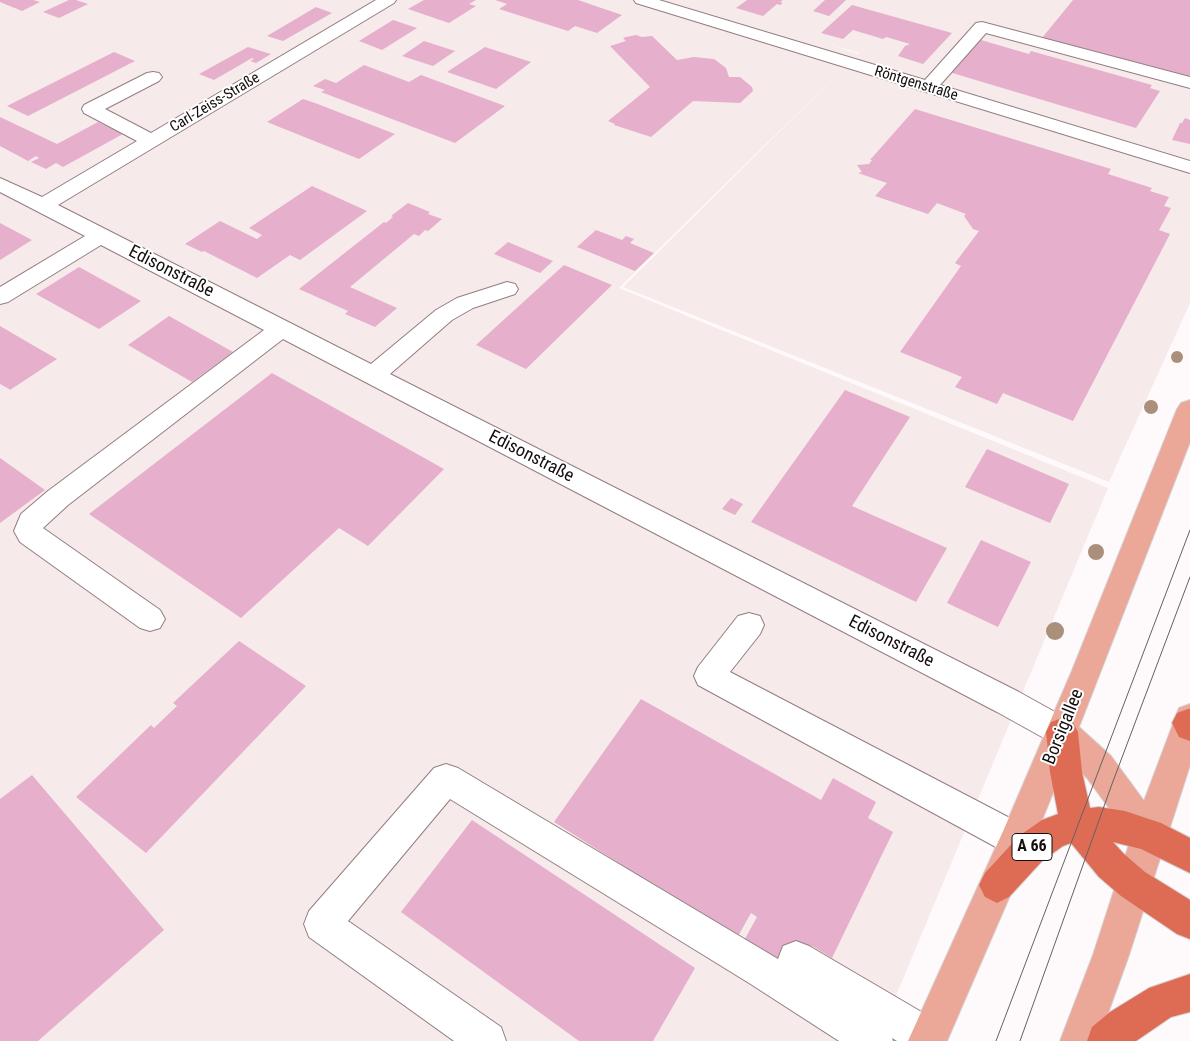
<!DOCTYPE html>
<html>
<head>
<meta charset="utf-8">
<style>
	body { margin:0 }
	canvas { display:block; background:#fef9fa }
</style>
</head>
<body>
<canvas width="1190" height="1041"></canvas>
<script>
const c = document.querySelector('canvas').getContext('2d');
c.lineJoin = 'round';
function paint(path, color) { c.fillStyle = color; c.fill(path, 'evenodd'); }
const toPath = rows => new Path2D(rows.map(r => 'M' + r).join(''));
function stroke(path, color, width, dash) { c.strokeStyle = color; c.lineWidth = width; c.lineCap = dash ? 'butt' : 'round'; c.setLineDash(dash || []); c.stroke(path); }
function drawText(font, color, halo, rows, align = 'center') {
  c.font = font + ' "Roboto Condensed",sans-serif'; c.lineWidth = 4; c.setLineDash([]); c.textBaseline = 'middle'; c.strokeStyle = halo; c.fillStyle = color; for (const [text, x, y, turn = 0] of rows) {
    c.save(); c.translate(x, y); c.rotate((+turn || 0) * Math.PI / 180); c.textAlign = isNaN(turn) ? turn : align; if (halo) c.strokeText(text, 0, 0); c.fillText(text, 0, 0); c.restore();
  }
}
const built = toPath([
	[0,0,1190,0,1190,303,1109,482,623,287,859,53,826,43,858,54,619,288,1108,488,877,1041,0,1041]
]);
const building = toPath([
	[0,0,33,0,40,2,22,11,0,2],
	[69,0,76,0,88,4,59,18,43,12],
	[424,0,476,0,469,4,476,6,449,23,408,9],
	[495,0,578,0,622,15,597,33,575,26,568,31,499,9,507,4],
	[747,0,783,0,780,2,783,3,780,5,777,4,763,16,736,8],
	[825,0,846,0,829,16,813,11],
	[1073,0,1190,0,1190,80,1042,38],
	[852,5,952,33,923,64,898,56,905,46,910,44,886,37,883,39,853,30,843,39,821,33],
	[316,7,332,13,283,41,267,36],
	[393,20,417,28,382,50,359,41],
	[636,35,642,37,652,36,677,60,694,57,714,59,726,68,729,77,740,77,752,87,753,91,740,103,693,101,651,137,614,125,615,124,608,121,650,87,610,46,626,41,623,38,626,37],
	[981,40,1029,54,1031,51,1152,85,1150,88,1160,91,1136,128,949,72],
	[424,41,455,51,433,66,402,56],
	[248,47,271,54,256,63,250,61,254,59,252,58,214,80,199,74],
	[485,47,531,62,496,89,447,72],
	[114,52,135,61,28,116,7,106],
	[364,65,409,82,421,75,505,106,455,143,321,92,325,90,313,86,325,79,336,83],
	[303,99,315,103,395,134,359,159,267,122],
	[915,109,1111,169,1108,174,1152,188,1150,191,1169,197,1164,206,1171,208,1159,230,1170,234,1073,421,1003,393,997,404,955,387,962,377,900,352,961,266,955,263,979,231,973,229,964,216,966,214,937,203,928,214,875,196,887,183,858,173,862,172,857,165,869,164,872,160,870,160],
	[0,117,57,144,98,122,123,134,63,167,56,163,46,169,31,162,39,158,36,156,28,161,0,146],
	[1185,118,1190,120,1190,144,1172,140,1180,123,1182,123],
	[312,186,367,211,300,260,290,255,257,278,204,251,202,252,185,244,220,221,257,239,262,235,249,228],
	[408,203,430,212,428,214,442,219,428,231,425,230,419,236,414,234,350,287,397,308,375,327,345,314,348,311,299,289,384,222,386,223,393,217,391,216],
	[0,223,32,240,0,260],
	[596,230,622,240,626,236,634,239,630,243,654,253,635,271,577,247],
	[508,242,553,261,540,273,494,254],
	[564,265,612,285,526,369,476,345],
	[79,267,141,301,99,329,36,294],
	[169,316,233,352,192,382,128,345],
	[0,326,36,347,57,359,10,390,9,389,0,384],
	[272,373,444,469,368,546,339,528,241,618,89,514],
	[845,390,910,417,852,506,947,548,916,602,751,522],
	[987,449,1069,484,1050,523,965,487],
	[0,458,45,490,0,523],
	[731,498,743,504,735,515,722,509],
	[981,540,1031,562,998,627,947,603],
	[239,641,306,686,146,853,76,797,151,725,154,728,177,706,173,703],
	[641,699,821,800,833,778,876,802,868,818,893,832,832,958,812,946,807,956,779,970,741,946,757,917,751,913,737,938,554,822],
	[32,775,164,930,38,1041,0,1041,0,799],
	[472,820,695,968,653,1041,579,1041,401,912]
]);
const minor = toPath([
	[376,0,396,0,394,3,58,205,371,364,436,310,457,298,507,282,515,284,518,289,515,294,473,308,452,320,390,374,1019,692,1073,722,1078,732,1073,742,1062,746,1051,742,997,712,283,339,68,505,43,528,160,610,165,619,160,628,150,631,140,628,20,542,14,531,21,514,48,491,264,330,101,245,8,302,0,304,0,287,85,236,0,192,0,178,42,197,137,141,84,113,82,109,84,105,147,73,153,72,159,73,162,77,159,81,105,109,151,133,376,0],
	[634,0,659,0,925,80,976,23,982,22,1190,77,1190,88,986,33,940,85,1190,161,1190,173,636,3,634,0],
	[749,613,760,616,764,625,760,634,730,672,1029,828,1034,840,1029,852,1017,857,1005,852,698,685,694,676,698,667,738,616,749,613],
	[446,764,458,768,778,959,783,946,796,941,809,946,942,1024,947,1038,946,1041,897,1041,892,1038,893,1041,839,1041,749,983,450,799,348,921,501,1027,506,1041,454,1041,309,937,304,924,309,911,434,768,446,764]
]);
const major = toPath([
	[1190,400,1190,442,1079,727,1111,756,1144,801,1179,708,1190,704,1190,765,1129,955,1098,1041,1060,1041,1093,955,1131,838,1087,778,1067,758,1034,840,947,1041,908,1041,1004,829,1071,673,1177,409,1181,403,1190,400]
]);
const highway = toPath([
	[1188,709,1190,709,1190,741,1179,737,1172,723,1177,713,1188,709],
	[1062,718,1073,722,1078,732,1082,772,1090,808,1099,807,1125,811,1161,823,1190,838,1190,873,1141,849,1113,842,1123,853,1145,872,1190,900,1190,939,1177,934,1121,896,1099,877,1071,843,1063,846,1043,860,1009,897,997,903,985,897,979,885,985,873,1019,836,1042,820,1058,814,1050,772,1046,732,1051,722,1062,718],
	[1190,974,1190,1012,1171,1017,1136,1041,1087,1041,1092,1027,1110,1012,1149,988,1190,974]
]);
const tram = toPath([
	[996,1041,1190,530],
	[1020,1041,1112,784,1190,577]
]);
const trees = [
	[1177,357,6],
	[1151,407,7],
	[1096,552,8],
	[1055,631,9]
];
const farStreetnames = [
	["Röntgenstraße",916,84,17],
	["Carl-Zeiss-Straße",215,103,-31]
];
const shields = [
	[1032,847,40]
];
const shieldNames = [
	["A 66",1032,847]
];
const streetNames = [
	["Edisonstraße",171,272,27],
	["Edisonstraße",531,457,27],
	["Edisonstraße",891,642,27],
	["Borsigallee",1064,727,-68]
];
paint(built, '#f7eaeb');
paint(building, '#e6afcc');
stroke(minor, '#937e81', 2);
stroke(major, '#d5d3d4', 2);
stroke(highway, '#d5d3d4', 2);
paint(minor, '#fff');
paint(major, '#eba798');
paint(highway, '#de6c54');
stroke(tram, '#676061', 1);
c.fillStyle = '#aa8f7a';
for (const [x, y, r] of trees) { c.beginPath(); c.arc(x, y, r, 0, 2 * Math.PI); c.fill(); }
drawText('15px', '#150d0e', '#fff', farStreetnames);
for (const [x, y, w] of shields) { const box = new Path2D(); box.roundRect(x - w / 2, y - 13.5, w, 27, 4); c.fillStyle = '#fff'; c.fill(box); stroke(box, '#150d0e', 1); }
drawText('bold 16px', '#150d0e', null, shieldNames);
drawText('18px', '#150d0e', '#fff', streetNames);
</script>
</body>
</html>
